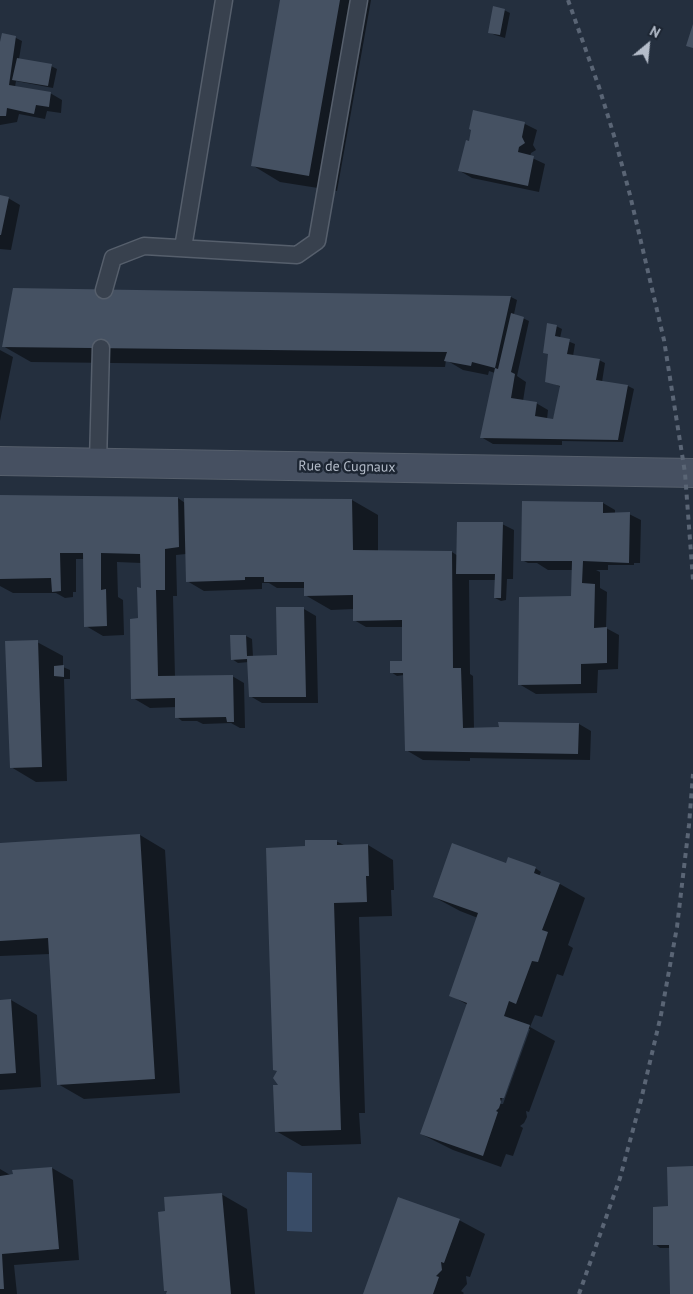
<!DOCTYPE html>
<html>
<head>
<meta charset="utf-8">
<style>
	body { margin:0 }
	#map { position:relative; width:693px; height:1294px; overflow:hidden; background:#242f3e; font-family:"PT Sans",sans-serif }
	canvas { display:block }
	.north { position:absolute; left:623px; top:20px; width:50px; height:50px; -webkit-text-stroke:4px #1d2633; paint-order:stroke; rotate:28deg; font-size:14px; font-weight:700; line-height:20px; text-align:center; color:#b4bcc9 }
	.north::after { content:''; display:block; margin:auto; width:18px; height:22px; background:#b4bcc9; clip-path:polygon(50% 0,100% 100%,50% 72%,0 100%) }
</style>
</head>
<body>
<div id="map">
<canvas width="693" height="1294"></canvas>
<div class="north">N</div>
</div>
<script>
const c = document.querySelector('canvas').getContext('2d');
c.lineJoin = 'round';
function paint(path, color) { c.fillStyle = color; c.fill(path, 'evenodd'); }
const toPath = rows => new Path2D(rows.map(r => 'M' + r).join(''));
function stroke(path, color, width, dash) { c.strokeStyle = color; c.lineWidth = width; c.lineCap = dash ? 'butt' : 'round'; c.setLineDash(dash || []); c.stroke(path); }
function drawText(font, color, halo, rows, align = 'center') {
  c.font = font + ' "PT Sans",sans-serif'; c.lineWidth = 5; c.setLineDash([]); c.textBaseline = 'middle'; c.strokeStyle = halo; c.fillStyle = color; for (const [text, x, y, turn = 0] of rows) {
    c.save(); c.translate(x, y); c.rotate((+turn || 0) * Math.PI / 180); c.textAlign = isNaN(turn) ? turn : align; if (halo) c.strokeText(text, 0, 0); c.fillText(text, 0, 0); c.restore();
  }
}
const water = toPath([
	[287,1172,312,1173,312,1232,287,1231]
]);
const shadow = toPath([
	[282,0,371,0,337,191,280,182,252,165],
	[504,10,510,13,505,38,495,35,489,32],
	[3,35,16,38,22,41,19,59,51,66,57,69,53,88,16,81,15,87,50,93,62,100,61,113,47,111,45,119,19,114,17,122,0,125,0,49],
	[525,124,537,130,533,145,536,150,531,153,530,157,545,164,539,192,472,178,460,171,470,142],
	[0,197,8,198,20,205,11,250,0,249],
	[486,296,511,297,517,300,514,314,529,321,517,376,526,382,523,401,536,403,548,410,547,419,553,420,561,387,547,381,556,326,562,329,560,338,575,344,573,356,599,360,605,363,602,382,628,386,634,389,623,442,562,441,562,445,493,444,481,437,495,373,489,371,488,375,463,370,446,360,445,367,31,362,3,346],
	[0,350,13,357,0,421],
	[0,496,178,498,185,503,352,500,378,515,378,551,452,552,458,556,502,524,514,530,513,579,507,579,506,600,501,601,495,598,496,580,469,580,470,674,473,676,474,729,500,729,500,723,579,724,591,731,590,760,470,758,470,761,423,760,406,750,404,675,397,676,391,672,402,662,404,627,366,627,354,620,354,609,331,610,305,595,305,588,277,588,269,583,262,583,262,589,204,591,187,581,186,554,176,555,177,596,173,596,175,677,232,676,244,683,245,728,240,728,231,723,203,724,197,721,182,721,177,717,177,707,150,708,133,698,142,589,141,563,117,562,118,597,123,600,124,635,103,636,86,626,84,559,76,559,76,592,73,592,73,597,65,598,56,593,13,593,0,586],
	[523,503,603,503,615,510,615,514,629,514,641,520,640,563,634,563,634,565,608,565,608,570,596,570,600,572,600,588,607,592,606,628,619,635,618,669,598,670,597,693,536,694,519,684,573,598,573,570,548,570,537,563,528,563,522,560],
	[278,609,304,609,316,616,318,703,262,703,250,696,249,662,238,663,232,659,231,637,246,636,252,639,253,657,278,657],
	[37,642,63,656,63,667,70,670,70,679,64,679,67,781,36,782,11,767],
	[140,835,165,850,180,1093,84,1099,58,1084,50,954,0,956,0,844],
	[336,841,346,846,368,845,393,860,394,890,391,890,392,916,359,917,365,1113,359,1113,361,1144,302,1146,276,1131,280,1086,278,1071,306,848],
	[513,867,535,868,541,872,539,876,560,884,585,898,568,945,573,948,563,976,557,974,542,1017,535,1015,530,1027,555,1041,529,1112,526,1111,527,1117,524,1123,520,1126,523,1128,513,1156,506,1154,501,1167,453,1150,421,1134,468,1005,450,995,478,918,460,911,434,897],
	[527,1029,530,1029,503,1104,500,1104],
	[11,1000,37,1015,41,1087,0,1090,0,1001],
	[52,1168,73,1180,79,1260,14,1265,17,1294,0,1294,0,1169,12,1176,14,1176,14,1171],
	[693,1168,693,1294,671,1294,670,1248,660,1248,655,1244,669,1207],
	[221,1194,247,1209,255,1294,168,1294,168,1292,165,1290,166,1212],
	[459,1220,485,1234,470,1277,466,1276,467,1284,461,1291,464,1293,463,1294,364,1294]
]);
const building = toPath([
	[280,0,340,0,309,176,251,166],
	[493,6,505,9,500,35,488,33],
	[693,24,693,48,686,46],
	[2,33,16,36,9,85,51,92,49,107,36,105,34,114,7,108,6,116,0,116,0,42],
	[17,58,52,64,48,86,12,80],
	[473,110,525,122,522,137,525,143,519,147,518,152,534,156,528,186,458,171,466,140,469,141,471,130,469,129],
	[0,195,9,197,1,235,0,235],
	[13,288,511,296,495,368,498,369,511,313,524,317,511,372,515,374,511,398,537,402,535,416,553,419,560,386,545,382,548,354,543,353,547,323,557,325,555,336,570,339,567,354,600,359,596,380,628,385,618,440,480,438,495,368,472,362,471,366,444,361,447,352,2,347],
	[0,495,178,497,179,547,165,549,165,590,156,590,158,676,233,675,234,722,227,722,226,717,175,718,175,698,131,699,130,619,138,618,137,587,141,588,140,554,101,553,101,590,106,589,107,626,84,627,83,553,60,553,61,591,52,592,51,578,0,579],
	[184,498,352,499,353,550,452,551,453,668,461,668,463,728,499,727,498,722,579,723,578,754,405,751,403,673,390,673,390,661,402,661,402,620,353,621,353,595,304,596,304,582,264,582,264,577,245,577,245,580,186,582],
	[522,501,603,502,603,513,630,512,629,563,583,561,582,583,595,584,594,628,607,627,607,663,581,664,581,684,518,685,519,597,571,596,572,561,521,561],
	[457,522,503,522,501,598,494,598,495,574,456,574],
	[276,607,304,607,306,697,249,697,247,659,231,660,230,635,246,635,247,656,277,655],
	[38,640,42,767,10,768,5,641],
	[64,665,64,677,54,676,54,666],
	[140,834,155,1079,57,1085,48,938,0,941,0,843],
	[305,840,337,840,337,845,368,844,369,876,366,876,367,902,334,903,341,1130,275,1132,273,1085,278,1085,273,1078,277,1071,273,1070,266,848,305,846],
	[452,843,506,863,508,857,536,867,534,873,560,883,542,930,548,932,538,962,532,961,516,1004,509,1001,504,1016,530,1025,504,1098,500,1098,501,1102,499,1108,496,1111,498,1112,483,1156,420,1134,467,1003,449,996,478,913,433,897],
	[11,999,16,1073,0,1074,0,1000],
	[693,1166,693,1294,670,1294,669,1245,653,1245,653,1207,668,1206,667,1167],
	[52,1167,59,1249,2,1254,4,1289,0,1289,0,1176,13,1174,12,1170],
	[222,1193,231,1294,166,1294,167,1291,164,1291,158,1212,165,1211,164,1197],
	[398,1197,460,1219,444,1263,441,1262,442,1270,436,1276,439,1277,433,1294,363,1294]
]);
const lane = toPath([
	[183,248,224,0],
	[104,290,113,258,144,246,297,255,317,241,359,0],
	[98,462,101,348]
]);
const secondary = toPath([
	[0,461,693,473]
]);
const rail = toPath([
	[568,0,599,87,615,139,630,195,664,340,685,473,693,580],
	[579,1294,620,1178,641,1100,661,1015,677,927,689,825,693,774]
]);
const streetNames = [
	["Rue de Cugnaux",347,467,1]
];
paint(water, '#394c67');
paint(shadow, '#0007');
paint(building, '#455162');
stroke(lane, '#565f6c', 19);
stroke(secondary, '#565f6c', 30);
stroke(lane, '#38414e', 16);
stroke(secondary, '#465061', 28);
stroke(rail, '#5a6575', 4, [5, 5]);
drawText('14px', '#b4bcc9', '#1d2633', streetNames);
</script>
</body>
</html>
